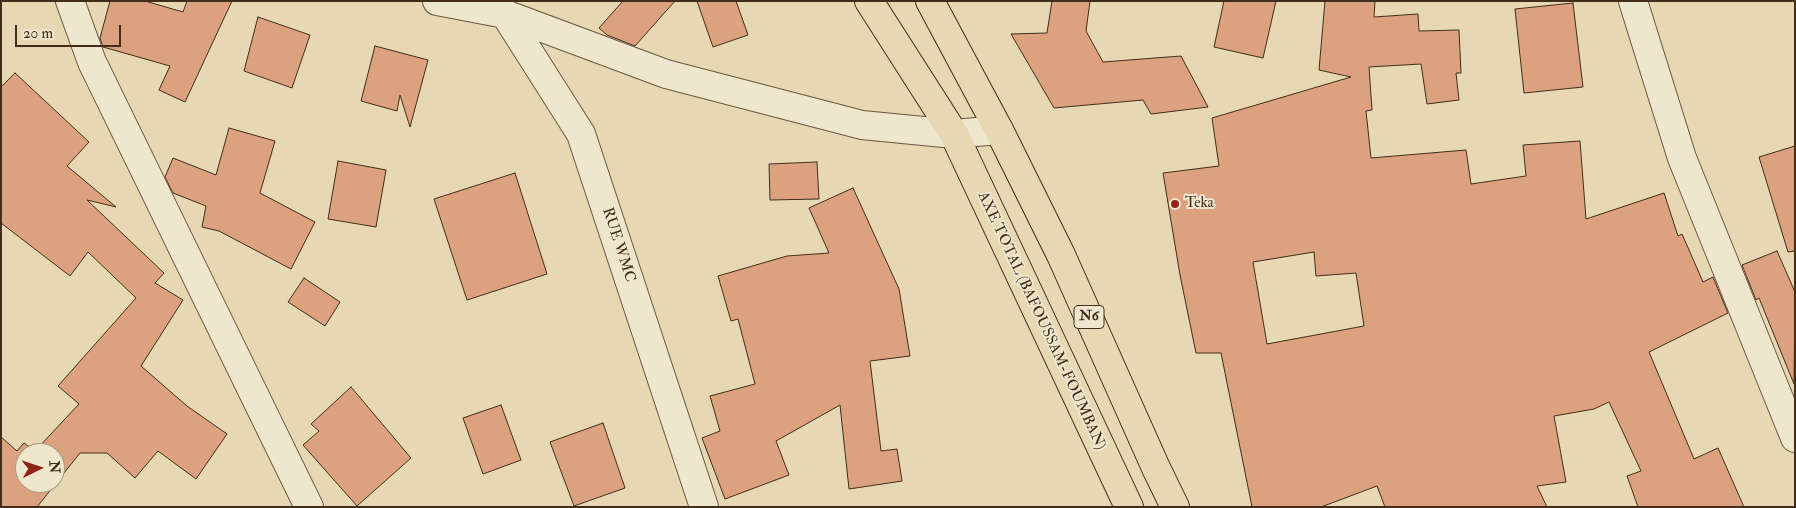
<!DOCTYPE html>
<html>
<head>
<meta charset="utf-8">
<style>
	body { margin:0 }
	#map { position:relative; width:1796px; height:508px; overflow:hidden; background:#e5d8b2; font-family:"IM FELL Double Pica",serif }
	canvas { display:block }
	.frame { position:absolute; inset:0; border:2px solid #422c1a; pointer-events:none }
	.north { position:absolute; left:15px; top:443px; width:50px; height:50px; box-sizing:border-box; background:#eee6cd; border:1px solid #a99c85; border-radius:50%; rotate:86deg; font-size:14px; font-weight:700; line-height:20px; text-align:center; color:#422c1a }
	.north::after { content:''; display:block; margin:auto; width:18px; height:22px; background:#8f2418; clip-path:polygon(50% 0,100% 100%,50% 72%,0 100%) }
	.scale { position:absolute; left:15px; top:25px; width:106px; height:22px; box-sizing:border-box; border:2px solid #422c1a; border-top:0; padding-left:6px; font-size:15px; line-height:18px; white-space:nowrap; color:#422c1a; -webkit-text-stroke:4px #eee6cd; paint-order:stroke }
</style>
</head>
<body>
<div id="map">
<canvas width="1796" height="508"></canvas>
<div class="frame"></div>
<div class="north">N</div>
<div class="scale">20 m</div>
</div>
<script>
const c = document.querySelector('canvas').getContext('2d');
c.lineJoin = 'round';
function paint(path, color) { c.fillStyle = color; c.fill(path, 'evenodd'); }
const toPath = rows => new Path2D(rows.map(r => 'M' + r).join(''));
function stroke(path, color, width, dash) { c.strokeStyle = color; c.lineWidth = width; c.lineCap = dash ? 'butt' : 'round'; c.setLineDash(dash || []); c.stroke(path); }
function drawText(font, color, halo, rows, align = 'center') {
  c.font = font + ' "IM FELL Double Pica",serif'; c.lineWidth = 4; c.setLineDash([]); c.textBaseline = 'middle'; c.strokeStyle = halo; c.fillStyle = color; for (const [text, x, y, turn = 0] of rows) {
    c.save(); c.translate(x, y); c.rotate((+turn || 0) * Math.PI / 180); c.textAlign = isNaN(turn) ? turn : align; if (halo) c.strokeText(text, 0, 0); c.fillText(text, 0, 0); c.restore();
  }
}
const building = toPath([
	[110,1,145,1,183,12,187,1,232,1,185,102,159,90,170,66,103,47,100,38,110,1],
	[623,1,675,1,635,46,607,35,599,28,623,1],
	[697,1,736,1,748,35,713,47,697,1],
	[1052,1,1090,1,1086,31,1103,62,1181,56,1208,107,1151,114,1143,100,1054,108,1011,34,1047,33,1052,1],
	[1224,1,1276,1,1263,58,1214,47,1224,1],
	[1325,1,1375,1,1374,17,1418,14,1419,31,1459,30,1461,73,1456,73,1459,100,1427,104,1421,64,1369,67,1372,110,1366,111,1371,158,1466,150,1471,184,1526,176,1523,145,1580,141,1586,219,1664,193,1678,236,1682,234,1703,282,1713,277,1728,313,1649,352,1694,459,1718,448,1744,507,1638,507,1627,476,1641,471,1609,402,1594,409,1554,416,1566,482,1537,486,1547,507,1385,507,1377,486,1321,507,1252,507,1221,353,1196,353,1180,275,1163,173,1219,166,1212,118,1351,77,1319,70,1325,1],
	[1314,252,1316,276,1356,273,1364,326,1267,344,1253,262,1314,252],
	[1573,3,1583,87,1524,93,1515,9,1573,3],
	[258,17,310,35,292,88,244,71,258,17],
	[375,46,428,60,410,127,400,95,397,111,361,101,375,46],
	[15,73,89,142,67,166,116,207,87,200,164,273,155,283,183,300,141,366,187,406,227,434,196,479,158,451,135,478,107,453,80,453,37,507,1,507,1,437,17,451,24,443,35,451,79,404,58,386,136,298,88,252,70,276,1,223,1,87,15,73],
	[25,453,55,453,55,483,25,483,25,453],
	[229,128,275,141,260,193,315,222,291,269,219,231,202,227,206,206,173,193,165,177,173,158,216,175,229,128],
	[1795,146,1795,251,1788,252,1759,157,1795,146],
	[338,161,386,170,376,227,328,219,338,161],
	[817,162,819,199,770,200,769,164,817,162],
	[515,173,547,274,467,300,434,199,515,173],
	[853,188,899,289,910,356,870,361,881,451,897,449,902,481,849,489,840,405,776,441,789,475,725,499,702,438,720,431,710,396,755,384,738,319,731,321,718,276,787,256,829,253,809,208,853,188],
	[1777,251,1795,292,1794,384,1759,298,1756,300,1742,265,1777,251],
	[304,278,340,302,325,326,288,302,304,278],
	[351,387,411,458,357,506,303,445,319,431,311,424,351,387],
	[501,405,521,460,483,474,463,418,501,405],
	[603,423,625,488,574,506,550,442,603,423]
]);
const street = toPath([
	[70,1,92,62,309,507],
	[437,1,505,14,666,74,862,125,954,134,999,130],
	[1633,1,1682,158,1795,438],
	[503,11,581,134,704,507]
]);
const highway = toPath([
	[869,1,954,134,1129,507],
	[930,1,999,130,1061,255,1156,468,1175,507]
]);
const markers = [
	[1175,204,5,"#8f2418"]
];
const shields = [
	[1089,317,30]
];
const shieldNames = [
	["N6",1089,317]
];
const poiNames = [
	["Teka",1185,204]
];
const streetNames = [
	["RUE WMC",618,245,72],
	["AXE TOTAL (BAFOUSSAM-FOUMBAN)",1041,321,65]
];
paint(building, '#dca280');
stroke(building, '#422c1a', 1);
stroke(street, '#6b5740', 30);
stroke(highway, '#422c1a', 30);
stroke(street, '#eee6cd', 28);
stroke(highway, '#e5d8b2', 28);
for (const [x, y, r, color] of markers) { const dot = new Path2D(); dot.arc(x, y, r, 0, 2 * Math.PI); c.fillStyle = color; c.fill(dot); stroke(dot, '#eee6cd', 2); }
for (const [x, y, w] of shields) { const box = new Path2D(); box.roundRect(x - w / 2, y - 11.5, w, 23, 4); c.fillStyle = '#eee6cd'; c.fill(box); stroke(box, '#422c1a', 1); }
drawText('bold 14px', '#422c1a', null, shieldNames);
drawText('15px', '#422c1a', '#eee6cd', poiNames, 'left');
drawText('15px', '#422c1a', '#eee6cd', streetNames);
</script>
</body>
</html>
